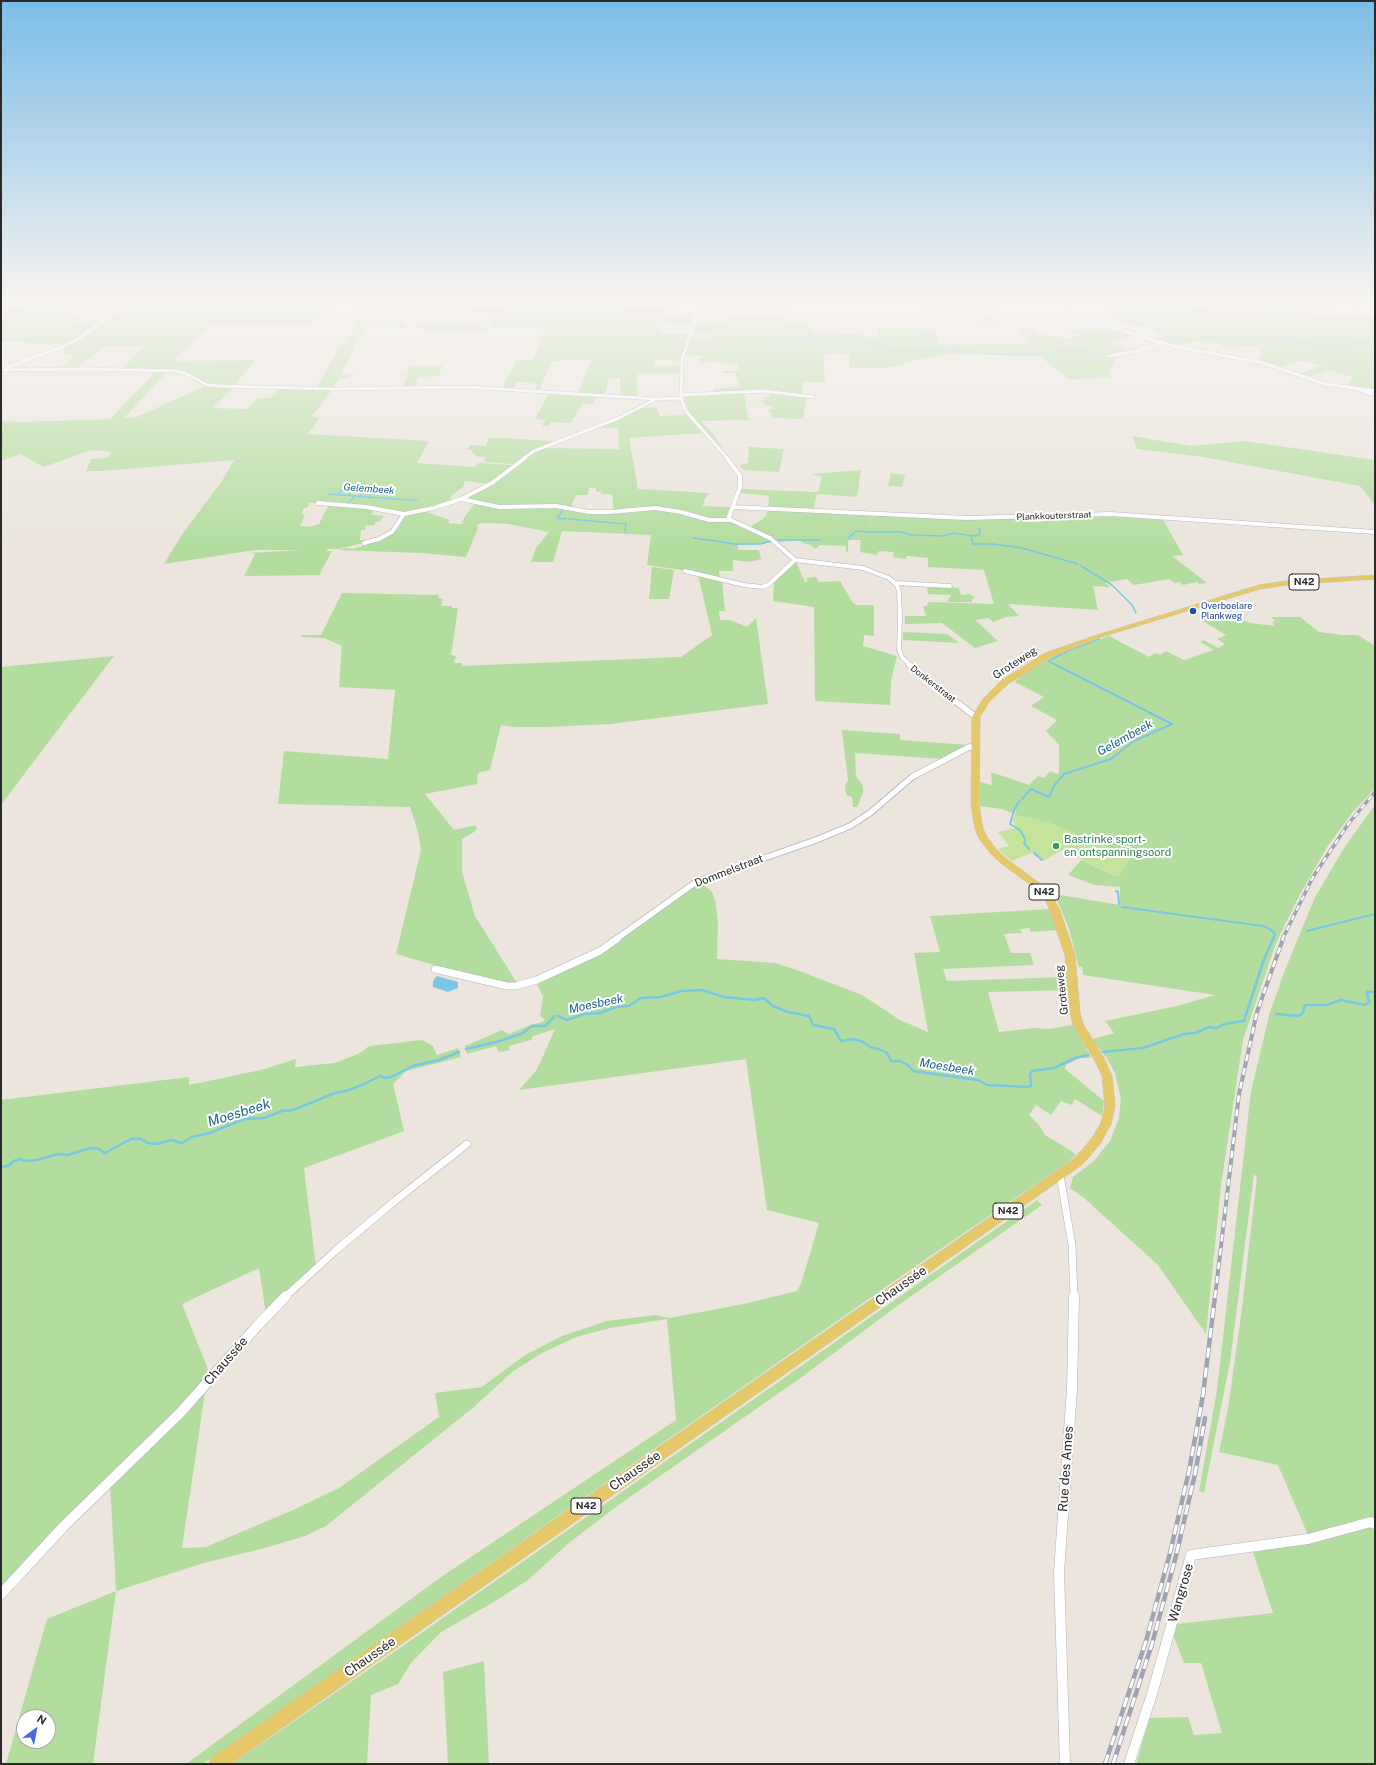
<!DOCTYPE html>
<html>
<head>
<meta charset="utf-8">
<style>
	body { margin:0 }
	#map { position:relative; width:1376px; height:1765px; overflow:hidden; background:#ebe5dd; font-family:"Public Sans",sans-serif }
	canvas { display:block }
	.frame { position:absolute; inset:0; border:2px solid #2a2a2a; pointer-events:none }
	.north { position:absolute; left:16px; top:1709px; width:40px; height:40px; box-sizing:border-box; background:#fff; border:1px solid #aaa; border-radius:50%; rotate:32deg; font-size:11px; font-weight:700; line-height:16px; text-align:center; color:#2a2a2a }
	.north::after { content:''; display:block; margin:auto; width:14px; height:18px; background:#4a66eb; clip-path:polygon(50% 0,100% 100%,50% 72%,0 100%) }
</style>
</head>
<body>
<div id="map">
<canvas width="1376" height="1765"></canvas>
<div class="frame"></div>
<div class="north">N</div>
</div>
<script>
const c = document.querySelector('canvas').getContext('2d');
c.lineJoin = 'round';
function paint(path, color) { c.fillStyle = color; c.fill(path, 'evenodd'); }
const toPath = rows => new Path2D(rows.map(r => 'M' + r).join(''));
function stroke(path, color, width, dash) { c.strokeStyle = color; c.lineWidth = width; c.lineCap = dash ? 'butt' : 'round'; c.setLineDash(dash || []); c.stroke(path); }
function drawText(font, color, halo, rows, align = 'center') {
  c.font = font + ' "Public Sans",sans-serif'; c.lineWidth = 4; c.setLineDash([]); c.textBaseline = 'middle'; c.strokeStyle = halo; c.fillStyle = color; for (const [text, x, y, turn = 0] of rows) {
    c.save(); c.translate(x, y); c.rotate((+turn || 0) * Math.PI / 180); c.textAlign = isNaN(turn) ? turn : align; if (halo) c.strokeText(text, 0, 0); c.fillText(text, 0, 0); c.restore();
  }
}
const green = toPath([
	[37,300,132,300,114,312,76,310,67,316,81,317,73,323,97,324,86,333,64,344,1,342,1,314],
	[135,300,334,300,329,305,325,305,312,325,208,326,174,361,255,360,234,386,205,383,188,373,121,369,144,346,105,346,76,369,61,369,74,357,61,353,66,351,60,349,86,336],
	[452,300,461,300,460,306,509,308,509,300,563,300,537,307,565,300,580,300,579,304,586,305,595,304,595,300,625,300,621,308,662,310,665,306,669,306,669,308,675,310,665,312,665,318,692,318,691,324,668,322,659,328,658,330,664,330,662,334,689,334,680,361,656,360,654,365,680,366,679,373,637,374,637,397,621,396,620,378,609,379,605,395,578,394,591,360,552,361,539,391,534,391,537,384,522,382,517,382,513,389,502,389,517,360,533,360,545,329,492,329,489,320,493,317,535,307,488,318,487,320,490,330,421,331,422,327,379,329,379,326,366,326,340,376,354,373,353,375,339,379,332,389,317,388,341,344,346,344,356,320,402,319,405,326,453,323,488,326,484,321,488,312,443,309],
	[706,300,826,300,826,302,786,303,787,316,785,321,809,324,812,331,878,336,877,328,936,329,939,345,1029,343,1020,329,1027,329,1027,327,1034,327,1036,330,1031,330,1037,334,1068,338,1077,336,1063,329,1084,330,1114,329,1134,335,1109,343,1130,351,1104,355,1116,356,1108,377,1105,377,1070,380,1039,356,946,354,923,359,888,368,849,368,849,354,827,353,827,355,823,355,825,382,802,382,803,395,758,390,715,392,713,389,740,387,735,373,723,373,723,371,737,371,739,364,700,362,701,358,705,358,706,356,685,355,691,338,711,339,715,335,693,333,697,316,701,316,700,323,721,326,731,316,780,318,781,308,701,307],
	[979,300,1001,300,997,301,1000,305,994,305,991,307,995,308,999,312,1020,316,1020,317,971,307,981,301],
	[1180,300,1184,300,1183,305,1202,307,1203,309,1246,312,1243,308,1255,309,1257,311,1255,304,1235,300,1308,300,1311,304,1331,306,1332,309,1308,307,1311,317,1342,319,1375,318,1375,390,1346,387,1353,377,1329,370,1307,377,1298,374,1324,365,1299,361,1279,367,1257,360,1261,358,1260,346,1222,347,1216,343,1204,343,1200,341,1174,345,1154,339,1169,336,1158,332,1160,330,1106,318,1108,312,1118,310,1128,301,1167,301,1166,302,1171,302,1171,306,1174,307],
	[980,311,983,312,982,317,998,319,1004,327,978,326],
	[442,365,439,376,418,377,415,387,403,387,410,366],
	[156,371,167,372,124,418,137,417,205,386,233,388,213,408,247,409,257,398,270,398,280,389,332,390,312,416,320,418,308,434,429,441,417,463,475,467,478,463,512,465,490,484,465,481,463,487,451,496,450,498,455,500,433,508,409,513,329,503,310,503,307,508,304,508,301,514,305,515,300,526,309,527,319,524,329,504,375,509,371,515,384,516,379,522,376,522,374,525,365,526,365,530,361,530,360,540,375,540,338,549,328,549,326,551,332,551,319,575,244,576,255,554,250,553,301,550,255,550,164,564,183,533,222,481,234,460,100,471,86,471,91,459,106,458,113,452,91,450,44,467,20,454,1,461,1,421,22,422,110,419],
	[744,392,748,418,751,420,701,421,714,435,723,449,690,413,685,403,684,396],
	[768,392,807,396,803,419,772,418,770,411,766,410,773,409,772,406,766,406,763,401,750,400,764,400,765,398,771,395],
	[549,393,597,396,592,404,582,404,571,423,551,422,549,426,542,426,545,420,535,419],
	[657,407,660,416,686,415,702,433,629,438,638,489,710,493,705,498,703,506,730,507,725,519,708,521,731,522,772,542,760,544,738,545,738,550,759,550,761,559,750,562,733,560,733,571,719,571,720,579,682,570,647,565,651,535,562,531,553,562,531,562,536,548,549,532,508,524,487,523,477,524,478,528,466,557,421,553,339,550,345,548,353,549,385,539,384,538,398,529,405,516,424,511,450,520,448,523,462,524,463,522,460,522,464,520,463,519,475,503,495,508,563,507,573,510,614,512,612,494,601,494,601,492,596,491,596,488,589,488,588,495,576,495,571,507,563,505,544,505,499,507,466,498,484,489,522,459,541,448,619,449,618,428,597,428,642,408],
	[1132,436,1192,446,1245,441,1375,460,1375,505,1360,486,1203,457,1137,449],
	[489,438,500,438,554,441,531,451,513,464,484,462,486,457,474,456,476,454,471,453,473,450,467,450,470,445,486,446],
	[749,447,784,449,779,472,744,470,740,467,742,464,748,463],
	[861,470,857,497,817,494,813,510,768,508,769,496,740,493,742,489,818,492,822,477,812,474],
	[891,473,905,475,902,487,888,486],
	[766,509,873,514,868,532,874,513,917,517,1111,515,1162,518,1183,555,1172,556,1207,583,1200,584,1197,582,1183,585,1179,582,1175,583,1169,579,1134,585,1127,579,1105,583,1110,587,1093,586,1098,610,1008,604,1019,616,1006,617,993,622,989,618,975,620,998,641,975,648,942,623,905,624,905,616,926,616,923,606,927,606,928,602,994,604,984,570,928,567,928,558,907,556,906,559,893,557,894,552,879,551,877,555,860,552,861,540,848,540,848,553,846,551,846,546,820,545,817,548,814,548,811,545,803,543,800,540,779,542,750,527,763,519,767,514],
	[796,562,805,582,808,581,806,578,816,577,819,582,840,581,853,603,856,605,874,605,874,636,864,635,863,646,897,656,891,681,890,705,815,701,814,607,773,601,774,582],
	[652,567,674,570,669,599,649,599],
	[698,574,722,581,725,611,719,611,720,620,730,620,747,627,756,618,768,704,611,724,547,727,514,727,501,725,490,770,478,773,477,784,425,794,454,830,470,826,476,826,477,829,474,832,462,839,462,872,475,916,517,983,508,984,494,982,396,954,421,850,418,832,410,807,278,804,284,751,388,759,395,690,339,687,342,646,324,638,301,637,301,635,321,635,342,593,439,595,438,598,443,599,441,606,452,606,452,608,458,608,451,655,456,656,454,663,462,663,462,666,681,657,712,635],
	[931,585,959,588,961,595,970,594,975,598,972,599,972,602,947,602,951,595,928,594,927,588,931,588],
	[1217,613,1231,622,1240,619,1250,623,1275,626,1272,622,1275,621,1271,617,1300,617,1319,632,1343,635,1358,635,1375,646,1375,788,1352,813,1327,847,1299,896,1276,943,1243,1040,1221,1185,1206,1334,1158,1265,1084,1198,1070,1188,1073,1177,1093,1162,1110,1141,1119,1118,1121,1099,1115,1073,1106,1057,1092,1039,1114,1033,1105,1021,1177,1006,1215,995,1083,975,1082,967,1079,967,1069,929,1059,904,1054,894,1120,905,1120,887,1094,885,1068,875,1081,860,1118,877,1131,857,1047,822,1015,815,1016,810,1014,809,1013,813,1002,809,980,806,980,782,992,785,991,772,1029,785,1038,776,1044,778,1050,771,1057,774,1059,773,1059,745,1046,731,1057,720,1031,706,1044,697,1015,682,1021,676,1054,656,1109,636,1149,657,1155,653,1160,655,1166,651,1184,660,1214,650,1200,642,1204,640,1218,648,1225,644,1217,639,1226,635,1198,618],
	[903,632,947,634,959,643,903,640],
	[114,656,28,769,1,805,1,667],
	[842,730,900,734,900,740,969,745,943,759,855,753,856,776,863,786,863,793,857,807,853,807,852,797,846,795,846,793,845,785,848,781],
	[1375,805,1375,1518,1365,1518,1356,1522,1308,1535,1278,1465,1219,1452,1228,1409,1242,1308,1257,1177,1254,1174,1230,1362,1204,1493,1199,1491,1217,1390,1251,1091,1270,1012,1285,970,1315,897,1346,845],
	[700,882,712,892,716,904,718,924,717,959,775,963,797,970,862,995,900,1020,928,1032,914,953,940,952,930,916,1050,909,1058,930,1031,932,1029,928,1020,929,1022,933,1004,934,1011,953,1030,953,1034,965,943,969,947,981,1068,977,1068,990,988,992,999,1032,1034,1028,1049,1029,1073,1025,1091,1057,1089,1058,1080,1058,1066,1065,1065,1069,1104,1101,1102,1116,1075,1099,1072,1105,1061,1101,1051,1115,1036,1105,1029,1115,1039,1125,1045,1135,1070,1150,1076,1155,1067,1163,923,1261,203,1764,186,1764,441,1577,676,1420,667,1319,610,1328,576,1337,542,1353,512,1372,475,1406,326,1526,305,1536,265,1548,204,1563,116,1591,93,1764,6,1764,47,1619,116,1591,110,1483,205,1392,182,1548,206,1547,293,1510,339,1488,439,1417,435,1393,482,1387,525,1355,562,1336,607,1321,656,1315,669,1318,744,1304,797,1291,801,1284,819,1223,767,1210,746,1059,519,1090,535,1072,540,1063,555,1029,533,1036,531,1040,509,1046,510,1050,499,1052,496,1046,467,1054,465,1046,502,1030,509,1034,533,1024,540,1023,545,1020,540,1016,543,997,536,982,583,961],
	[24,1717,48,1717,48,1741,24,1741],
	[422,1040,433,1046,437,1055,458,1048,461,1057,406,1071,393,1084,404,1131,304,1168,316,1267,266,1314,259,1268,182,1304,211,1377,1,1590,1,1100,189,1077,189,1085,261,1070,296,1059,295,1067,335,1063,360,1053,369,1046],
	[1037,1200,1042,1205,904,1301,799,1379,620,1504,570,1542,528,1580,492,1603,441,1632,411,1663,398,1684,371,1695,367,1764,232,1764,420,1634],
	[1373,1526,1375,1527,1375,1764,1136,1764,1150,1718,1188,1717,1194,1735,1222,1733,1201,1663,1184,1663,1174,1637,1177,1624,1273,1613,1253,1552,1313,1543],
	[484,1661,489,1764,448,1764,443,1672]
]);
const pitch = toPath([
	[1015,815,1047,822,1131,857,1118,877,1062,850,1043,861,1033,852,1012,861,998,849,1009,846,998,832,1016,828,1013,820]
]);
const water = toPath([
	[437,976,458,982,458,988,448,992,433,987,433,981]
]);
const streamFar3 = toPath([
	[329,300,334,302,489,312,484,321,486,324],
	[978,300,980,301,976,306,996,312],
	[1089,319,1105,317,1158,329,1161,330,1158,332,1177,337,1197,334,1206,338,1225,335,1228,333,1248,338,1258,336,1271,339,1293,338,1299,342,1333,346,1367,342,1375,343],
	[491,324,669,321,691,324],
	[696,324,791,338,864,341,892,347,891,352,949,350,973,353,1025,355,1074,351,1109,355],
	[1156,340,1171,336]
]);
const streamFar2 = toPath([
	[328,494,409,500],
	[337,494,345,488,343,485],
	[347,496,358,487],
	[358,497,370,485],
	[369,498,377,488],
	[411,500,417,500],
	[348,503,354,497],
	[564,509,557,518,566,519],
	[569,519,626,524,625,532],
	[869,532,901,532,911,535,942,536,954,533,965,535],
	[967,535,971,536,973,544,992,544,1022,548,1078,564],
	[971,536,979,535,980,528],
	[694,538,735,544,760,544,772,541],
	[848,539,856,531,868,532],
	[778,540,820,540],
	[1081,566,1112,585,1132,605,1136,613],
	[1076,648,1099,639],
	[1064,653,1074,648],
	[1060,667,1048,661,1062,654]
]);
const streamFar1 = toPath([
	[1022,799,1031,789,1049,797,1054,786,1064,774,1111,759,1134,741,1172,724,1058,666],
	[1020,801,1015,808,1010,824,1020,830,1025,839],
	[1025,841,1024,843,1029,849],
	[1034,853,1042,860],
	[1116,891,1118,892,1119,904],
	[1122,907,1263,926,1270,929,1275,934,1273,940],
	[1307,931,1375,914]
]);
const stream = toPath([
	[1276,1014,1298,1016,1303,1013,1305,1005,1327,1005,1341,1000,1365,1005,1369,1002,1367,992,1375,992],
	[558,1016,567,1020,585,1014,600,1013,616,1007,629,1006,641,998,661,997,681,991,702,990,724,997,755,1000,764,998,773,1006,788,1012,809,1016,813,1025,834,1029,841,1041,854,1039,863,1042,872,1048,879,1049,887,1053,891,1061,900,1061,908,1065,913,1071,978,1080,987,1085,1028,1087,1031,1086,1030,1075,1032,1071,1054,1068,1075,1058,1088,1055],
	[466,1049,500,1041,523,1033,532,1026,545,1026,555,1016],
	[1103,1052,1143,1048,1184,1034,1195,1033,1209,1027,1217,1028,1224,1024,1244,1021,1263,962,1273,939],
	[1,1167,8,1166,14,1161,20,1159,24,1161,37,1160,58,1154,67,1155,91,1148,99,1149,105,1153,131,1139,141,1139,148,1143,157,1144,171,1140,182,1143,192,1137,210,1133,244,1119,264,1118,282,1111,293,1110,335,1093,346,1091,364,1084,380,1076,386,1078,391,1077,413,1066,439,1060,459,1052]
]);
const minorFar4 = toPath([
	[704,300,696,312,694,325,682,359,681,398,686,411,728,459],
	[924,300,927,308],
	[925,300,950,303,1018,318,1058,318],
	[1189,300,1255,309],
	[1327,313,1375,312],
	[999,315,998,316,1004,327],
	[1109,356,1142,350,1161,342],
	[6,368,64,346,78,339,133,300],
	[1,370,83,369,177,371,189,375,207,385,218,386,336,389,466,387,656,399,681,398],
	[1356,389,1375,395],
	[681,395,763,391,814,397],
	[523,459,534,451,619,418,656,399]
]);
const minorFar3 = toPath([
	[727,458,740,476,740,487,729,517,731,520,770,538,795,560,863,568,889,578,897,585,899,591,900,617,899,649,902,657,912,667],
	[461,499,499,507,556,506,589,512,610,512,655,508,681,512,709,520,731,520],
	[318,503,366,507,404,514,434,508,461,499,492,483,525,458],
	[733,507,967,518,1111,514,1375,532],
	[364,543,379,539,392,532,404,514],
	[685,571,744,585,762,587,768,585,795,560],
	[895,583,950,586]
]);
const minorFar2 = toPath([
	[910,666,976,717],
	[615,940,696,882,816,840,850,826,870,813,912,777,969,747,975,747]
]);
const minorFar1 = toPath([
	[435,969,507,986,515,986,537,980,600,951,617,939],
	[1060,1175,1072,1245,1074,1297],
	[285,1297,334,1252,396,1200,467,1144]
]);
const minor = toPath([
	[1,1594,64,1526,181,1412,258,1325,286,1296],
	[1065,1764,1059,1572,1072,1389,1074,1296],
	[1129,1764,1152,1694,1191,1555,1308,1539,1371,1522,1375,1524]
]);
const tertiary = toPath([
	[1065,300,1072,317],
	[1372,300,1375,301],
	[1058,318,1069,316,1091,321,1173,346,1263,363,1325,384,1375,391]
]);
const primary = toPath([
	[1375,575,1375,579,1286,585,1260,589,1101,637,1051,657,1008,684,989,702,980,717,979,805,983,829,987,837,997,850,1008,860,1042,885,1051,895,1059,908,1075,955,1080,1013,1083,1024,1104,1058,1112,1076,1115,1106,1111,1124,1100,1144,1083,1164,231,1764,209,1764,211,1758,1075,1158,1092,1138,1101,1123,1105,1106,1102,1076,1096,1063,1073,1025,1070,1013,1065,955,1049,908,1045,899,1036,889,1002,864,991,854,980,840,975,829,971,805,972,717,983,699,1002,680,1045,653,1097,635,1259,585,1286,581,1375,575]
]);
const railFar2 = toPath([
	[1282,940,1313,877,1349,823,1375,792]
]);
const railFar1 = toPath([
	[1215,1297,1239,1094,1257,1012,1283,939]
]);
const rail = toPath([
	[1105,1764,1146,1641,1170,1553,1189,1471,1203,1395,1215,1296],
	[1113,1764,1152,1644,1176,1556,1195,1474,1205,1418]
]);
const markers = [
	[1193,611,4,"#1a4fb4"],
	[1056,846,4,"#2e9e5b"]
];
const farStreetnames = [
	["Plankkouterstraat",1054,516,-2],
	["Donkerstraat",933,684,38]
];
const farTransitnames = [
	["Overboelare",1201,606],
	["Plankweg",1201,616]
];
const farWaternames = [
	["Gelembeek",369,489,4]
];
const shields = [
	[1304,582,30],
	[1044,892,30],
	[1008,1211,30],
	[586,1506,30]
];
const shieldNames = [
	["N42",1304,582],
	["N42",1044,892],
	["N42",1008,1211],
	["N42",586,1506]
];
const streetNames = [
	["Groteweg",1015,663,-33],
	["Dommelstraat",729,871,-21],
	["Groteweg",1062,990,-96]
];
const leisureNames = [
	["Bastrinke sport-",1064,840],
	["en ontspanningsoord",1064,853]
];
const waterNames = [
	["Gelembeek",1125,738,-29],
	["Moesbeek",596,1004,-12],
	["Moesbeek",947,1067,9]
];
const nearStreetnames = [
	["Chaussée",901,1286,-35],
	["Chaussée",226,1361,-49],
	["Rue des Ames",1066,1469,-86],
	["Chaussée",635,1471,-35],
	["Wangrose",1181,1593,-74],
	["Chaussée",370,1657,-35]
];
const nearWaternames = [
	["Moesbeek",239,1113,-17]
];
paint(green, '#b3dd9e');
paint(pitch, '#c4e49b');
paint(water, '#79c7e5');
stroke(streamFar3, '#79c7e5', 1);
stroke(streamFar2, '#79c7e5', 1.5);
stroke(streamFar1, '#79c7e5', 2);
stroke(stream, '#79c7e5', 2.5);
stroke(minorFar4, '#b1b3bd', 4);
stroke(minorFar3, '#b1b3bd', 5);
stroke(minorFar2, '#b1b3bd', 7);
stroke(minorFar1, '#b1b3bd', 8);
stroke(minor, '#b1b3bd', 11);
stroke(tertiary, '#b1b3bd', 4.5);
stroke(primary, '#c3c3c3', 1);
stroke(minorFar4, '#fff', 3);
stroke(minorFar3, '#fff', 4);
stroke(minorFar2, '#fff', 5.5);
stroke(minorFar1, '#fff', 7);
stroke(minor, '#fff', 10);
stroke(tertiary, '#fff', 3.5);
paint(primary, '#e5c968');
stroke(railFar2, '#a0a3b3', 3.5);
stroke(railFar1, '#a0a3b3', 4);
stroke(rail, '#a0a3b3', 4.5);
stroke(railFar2, '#fff', 2, [5.5]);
stroke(railFar1, '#fff', 2.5, [7]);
stroke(rail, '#fff', 3, [10]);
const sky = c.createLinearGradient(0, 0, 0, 547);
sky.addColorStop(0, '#7bbce7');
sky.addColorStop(0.55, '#f6f3f0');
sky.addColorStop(1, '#f6f3f000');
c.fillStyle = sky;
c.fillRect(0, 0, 1376, 547);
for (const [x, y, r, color] of markers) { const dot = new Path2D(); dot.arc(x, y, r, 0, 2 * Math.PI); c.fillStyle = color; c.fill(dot); stroke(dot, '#fff', 1.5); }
drawText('9px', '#2a2a2a', '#fff', farStreetnames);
drawText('9px', '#164399', '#fff', farTransitnames, 'left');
drawText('italic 10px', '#186590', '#fff', farWaternames);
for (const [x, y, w] of shields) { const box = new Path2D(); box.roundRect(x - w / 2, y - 8, w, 16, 3); c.fillStyle = '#fff'; c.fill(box); stroke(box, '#2a2a2a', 1); }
drawText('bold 10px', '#2a2a2a', null, shieldNames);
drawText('11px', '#2a2a2a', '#fff', streetNames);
drawText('11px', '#27864d', '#fff', leisureNames, 'left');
drawText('italic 12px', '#186590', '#fff', waterNames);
drawText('13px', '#2a2a2a', '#fff', nearStreetnames);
drawText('italic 14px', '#186590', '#fff', nearWaternames);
</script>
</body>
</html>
